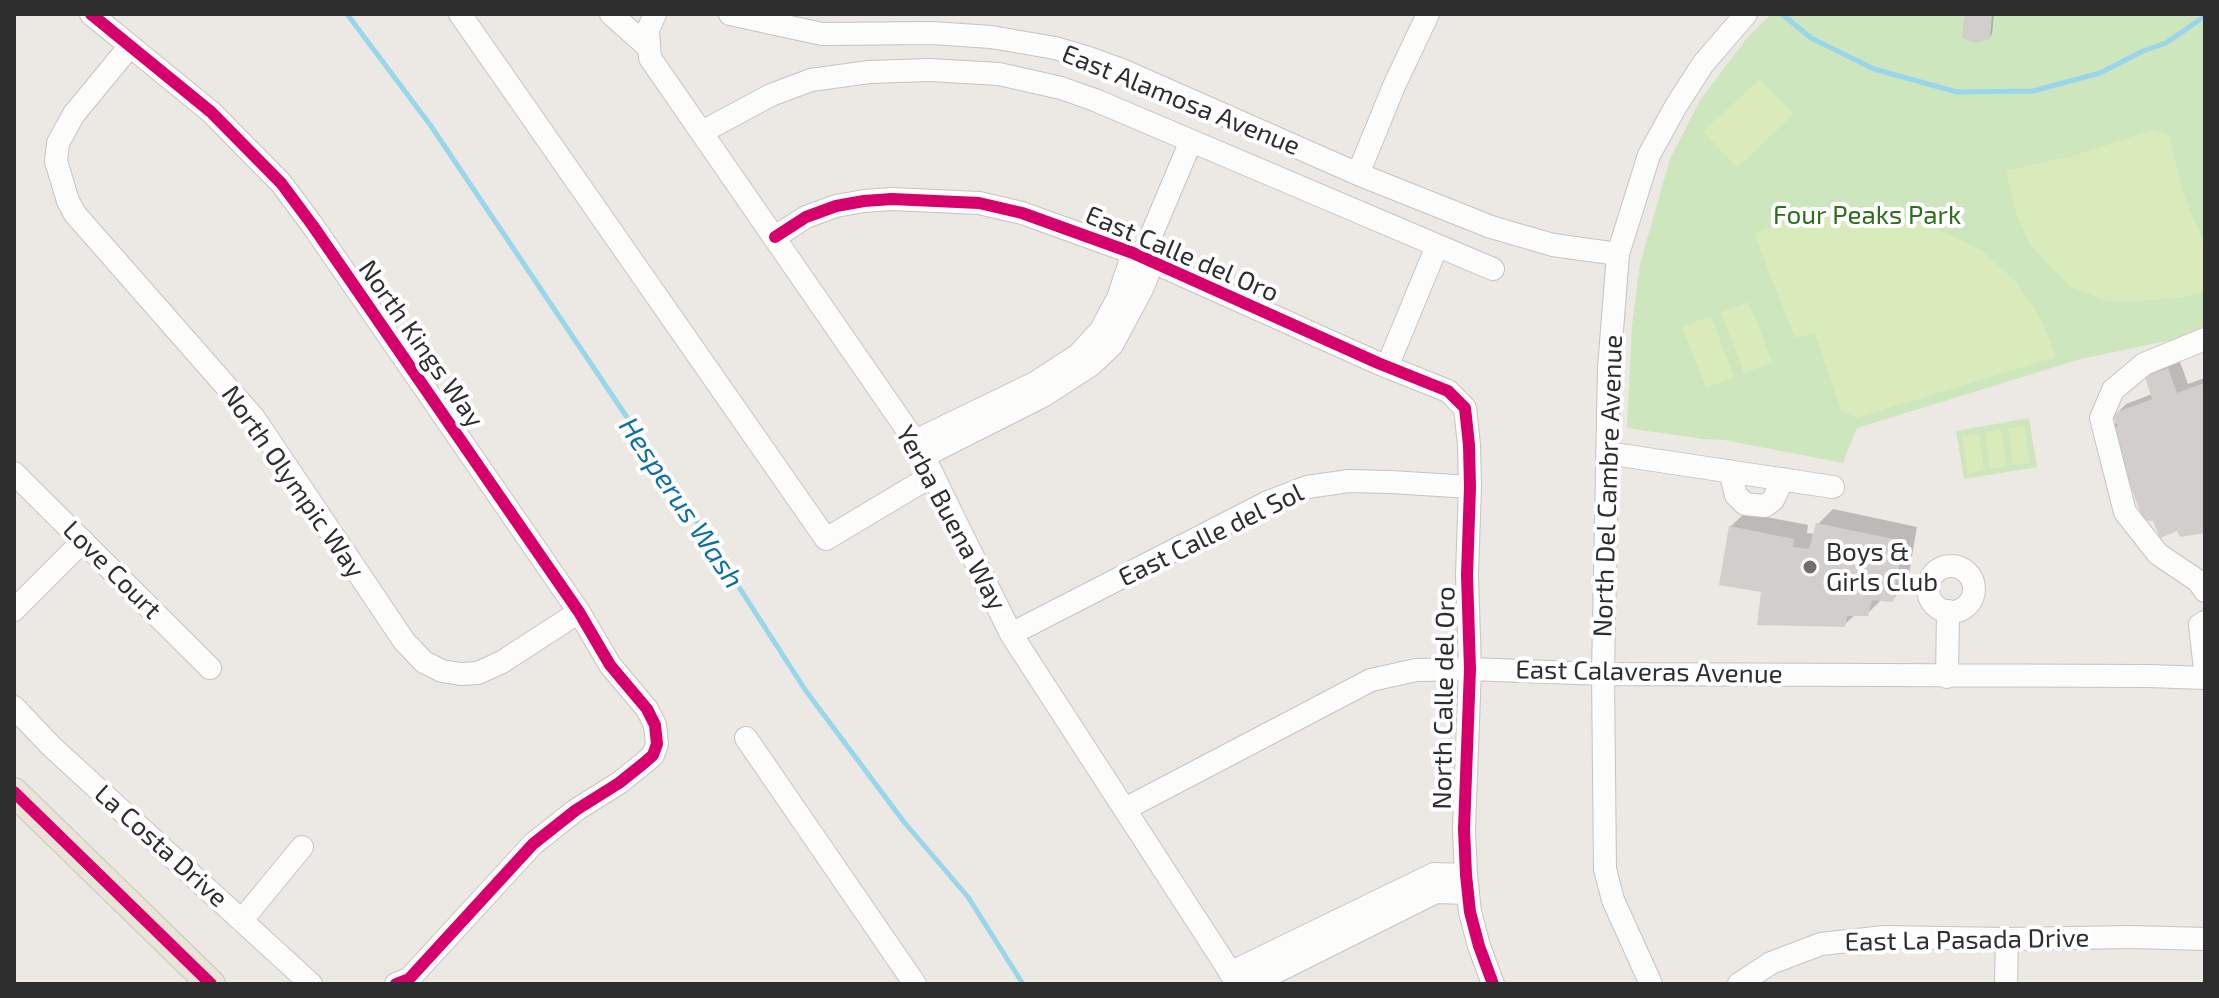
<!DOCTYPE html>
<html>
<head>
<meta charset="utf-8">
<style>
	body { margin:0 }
	#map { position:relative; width:2219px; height:998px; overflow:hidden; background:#ece8e4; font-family:"Exo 2",sans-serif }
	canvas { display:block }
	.frame { position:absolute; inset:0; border:16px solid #2e2e2e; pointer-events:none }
</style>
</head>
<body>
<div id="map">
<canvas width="2219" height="998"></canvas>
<div class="frame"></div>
</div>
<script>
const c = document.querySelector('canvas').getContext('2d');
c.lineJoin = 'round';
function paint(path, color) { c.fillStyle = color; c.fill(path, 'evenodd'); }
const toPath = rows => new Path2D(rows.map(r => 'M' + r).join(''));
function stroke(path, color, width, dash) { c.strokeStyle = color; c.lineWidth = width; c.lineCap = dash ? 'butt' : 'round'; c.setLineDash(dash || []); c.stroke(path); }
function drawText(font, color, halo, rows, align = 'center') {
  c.font = font + ' "Exo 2",sans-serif'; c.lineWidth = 8; c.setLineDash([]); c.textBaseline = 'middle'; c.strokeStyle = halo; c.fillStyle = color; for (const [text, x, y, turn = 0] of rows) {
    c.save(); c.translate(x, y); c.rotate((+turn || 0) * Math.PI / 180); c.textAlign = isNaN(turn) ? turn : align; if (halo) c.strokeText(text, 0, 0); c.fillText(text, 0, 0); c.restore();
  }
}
const green = toPath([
	[1771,14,2205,14,2205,330,2181,338,2081,359,1857,428,1843,463,1724,440,1703,439,1627,428,1632,326,1640,264,1670,159,1700,100,1747,38],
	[2029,418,2037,467,1964,479,1956,431]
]);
const pitch = toPath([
	[1760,79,1794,114,1737,168,1703,131],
	[2152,130,2169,135,2184,195,2205,245,2205,291,2180,298,2130,302,2106,301,2071,287,2030,245,2015,210,2006,171,2076,155],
	[1838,214,1880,214,1933,227,1982,250,2016,282,2041,318,2056,357,1856,418,1841,410,1815,333,1795,338,1754,233,1797,220],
	[1749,302,1772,362,1744,373,1721,312],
	[1711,316,1734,377,1706,388,1682,327],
	[2024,426,2030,463,2013,465,2008,429],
	[2001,430,2007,466,1990,469,1985,432],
	[1979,434,1984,470,1968,473,1962,436]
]);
const shadow = toPath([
	[1972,14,1994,14,1992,34,1989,38,1966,18],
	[2179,359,2188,384,2205,378,2205,531,2111,427,2117,421,2115,415,2126,404,2152,394,2147,378,2158,367],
	[1833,509,1917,527,1907,585,1892,600,1882,599,1867,614,1856,614,1844,625,1764,591,1730,527,1745,513,1808,525,1807,533,1815,534,1818,524]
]);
const stream = toPath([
	[347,14,431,126,686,505,806,691,904,822,968,897,1023,984],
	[1782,14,1811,38,1874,69,1957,92,2033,91,2100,73,2143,51,2166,43,2205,16]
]);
const building = toPath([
	[1977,14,1992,14,1990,39,1975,43,1962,38,1964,17],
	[2168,368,2177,393,2205,383,2205,533,2180,537,2177,531,2160,538,2153,521,2143,520,2109,426,2118,427,2112,414,2152,399,2145,377],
	[1816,523,1903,541,1893,602,1872,600,1868,616,1847,616,1845,627,1757,625,1761,592,1719,585,1729,526,1794,539,1793,547,1809,549]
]);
const minor = toPath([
	[91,14,211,112,281,183,313,226,579,612,610,665,647,709,655,725,657,744,653,755,644,763,619,783,576,810,533,844,409,979,396,984],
	[460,14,826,539,933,475],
	[611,14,647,46],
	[655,14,648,30,650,58,919,447,1011,634,1238,984],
	[730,14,822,34,932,33,991,37,1055,48,1089,58,1122,70,1358,174,1491,227,1553,245,1618,254],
	[130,46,74,114,58,143,56,161,68,201,75,214,254,418,404,641,424,662,442,671,461,674,478,673,502,662,579,612],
	[702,132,771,95,811,80,869,72,930,70,999,74,1061,88,1095,100,1493,269],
	[1358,174,1394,86,1428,14],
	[775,237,806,217,836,206,864,201,892,199,979,203,1022,213,1133,253,1378,363,1448,391,1465,408,1469,445,1470,487,1467,575,1470,669,1464,829,1466,875,1470,912,1479,946,1493,984],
	[1142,257,1191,141],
	[2205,339,2144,364,2113,390,2101,418,2125,512,2158,554,2198,581,2205,591],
	[1387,367,1437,246],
	[915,441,1035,383,1078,355,1101,330,1118,298,1133,253],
	[1607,453,1833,487],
	[924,456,1043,396,1091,365,1112,345,1142,289,1153,262],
	[1730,471,1736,495,1745,504,1765,506,1773,500,1783,479],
	[14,473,210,668],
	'1928 589a23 23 0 1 1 46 0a23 23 0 1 1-46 0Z',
	[14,610,83,541],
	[2205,622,2200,625,2205,670],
	[1011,634,1268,502,1307,487,1349,481,1391,482,1470,487],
	[1947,677,1948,611],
	[14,707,51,746,311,984],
	[746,738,915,984],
	[1125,809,1371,680,1416,670,1470,669,1603,674,2149,676,2205,678],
	[242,920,302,847],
	[1230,973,1434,874,1466,875],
	[1252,984,1436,892,1468,893],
	[1651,984,1613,900,1605,869,1603,674,1609,368,1618,254,1649,155,1676,106,1703,64,1746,14],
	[1739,984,1771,963,1821,944,1884,937,2007,939,2132,937,2205,939],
	[2006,984,2007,939]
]);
const major = toPath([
	[14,792,211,984]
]);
const cycleway = toPath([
	[91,14,211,112,281,183,313,226,579,612,610,665,647,709,655,725,657,744,653,755,644,763,619,783,576,810,533,844,409,979,396,984],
	[775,237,806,217,836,206,864,201,892,199,979,203,1022,213,1133,253,1378,363,1448,391,1465,408,1469,445,1470,487,1467,575,1470,669,1464,829,1466,875,1470,912,1479,946,1493,984],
	[14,792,211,984]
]);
const markers = [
	[1810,567,8,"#706f6e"]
];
const streetNames = [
	["East Alamosa Avenue",1181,100,22],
	["East Calle del Oro",1182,254,23],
	["North Kings Way",421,344,55],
	["North Olympic Way",293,482,55],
	["North Del Cambre Avenue",1608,486,-88],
	["Yerba Buena Way",951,518,62],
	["East Calle del Sol",1211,535,-26],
	["Love Court",112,570,45],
	["East Calaveras Avenue",1649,672,1],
	["North Calle del Oro",1444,698,-89],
	["La Costa Drive",161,846,42],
	["East La Pasada Drive",1967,940,-1]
];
const parkNames = [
	["Four Peaks Park",1867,215]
];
const poiNames = [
	["Boys &",1826,552],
	["Girls Club",1826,582]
];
const waterNames = [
	["Hesperus Wash",681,503,56]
];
paint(green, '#cee6be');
paint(pitch, '#d9eabb');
paint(shadow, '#0003');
stroke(stream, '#99d6ec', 5);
paint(building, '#d1cecb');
stroke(minor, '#c5c4c5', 24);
stroke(major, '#c6c5c4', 30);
stroke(minor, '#fcfcfb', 22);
stroke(major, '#e8e4d6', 28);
stroke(cycleway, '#d6006c', 12);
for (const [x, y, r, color] of markers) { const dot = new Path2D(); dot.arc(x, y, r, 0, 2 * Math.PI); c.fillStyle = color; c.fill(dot); stroke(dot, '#fff', 3); }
drawText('26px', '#2e2e2e', '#fff', streetNames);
drawText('26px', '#2c6e1b', '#fff', parkNames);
drawText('26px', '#2e2e2e', '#fff', poiNames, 'left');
drawText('italic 28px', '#0d6fa3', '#fff', waterNames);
</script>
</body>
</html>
